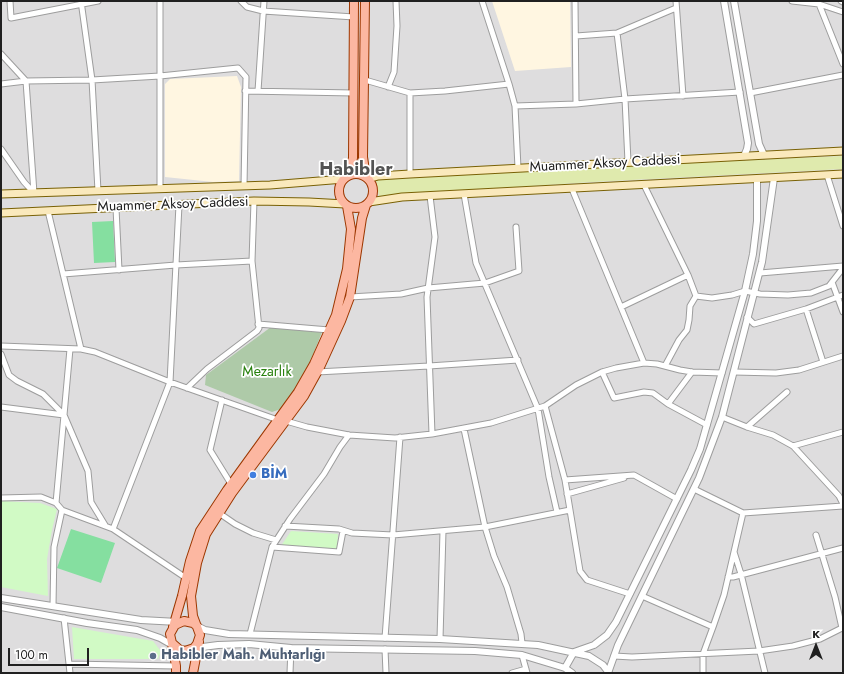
<!DOCTYPE html>
<html>
<head>
<meta charset="utf-8">
<style>
	body { margin:0 }
	#map { position:relative; width:844px; height:674px; overflow:hidden; background:#f1eae7; font-family:Jost,sans-serif }
	canvas { display:block }
	.frame { position:absolute; inset:0; border:2px solid #202020; pointer-events:none }
	.north { position:absolute; left:796px; top:626px; width:40px; height:40px; -webkit-text-stroke:3px #fff; paint-order:stroke; rotate:0deg; font-size:11px; font-weight:700; line-height:16px; text-align:center; color:#202020 }
	.north::after { content:''; display:block; margin:auto; width:14px; height:18px; background:#202020; clip-path:polygon(50% 0,100% 100%,50% 72%,0 100%) }
	.scale { position:absolute; left:8px; top:648px; width:81px; height:18px; box-sizing:border-box; border:2px solid #202020; border-top:0; padding-left:5px; font-size:12px; line-height:14px; white-space:nowrap; color:#202020; -webkit-text-stroke:3px #fff; paint-order:stroke }
</style>
</head>
<body>
<div id="map">
<canvas width="844" height="674"></canvas>
<div class="frame"></div>
<div class="north">K</div>
<div class="scale">100 m</div>
</div>
<script>
const c = document.querySelector('canvas').getContext('2d');
c.lineJoin = 'round';
function paint(path, color) { c.fillStyle = color; c.fill(path, 'evenodd'); }
const toPath = rows => new Path2D(rows.map(r => 'M' + r).join(''));
function stroke(path, color, width, dash) { c.strokeStyle = color; c.lineWidth = width; c.lineCap = dash ? 'butt' : 'round'; c.setLineDash(dash || []); c.stroke(path); }
function drawText(font, color, halo, rows, align = 'center') {
  c.font = font + ' Jost,sans-serif'; c.lineWidth = 3.5; c.setLineDash([]); c.textBaseline = 'middle'; c.strokeStyle = halo; c.fillStyle = color; for (const [text, x, y, turn = 0] of rows) {
    c.save(); c.translate(x, y); c.rotate((+turn || 0) * Math.PI / 180); c.textAlign = isNaN(turn) ? turn : align; if (halo) c.strokeText(text, 0, 0); c.fillText(text, 0, 0); c.restore();
  }
}
const residential = toPath([
	[1,1,843,1,843,673,1,673]
]);
const education = toPath([
	[492,1,570,1,571,67,515,71],
	[237,76,241,87,239,181,213,182,165,177,165,84,170,79]
]);
const grass = toPath([
	[843,156,843,169,592,182,379,196,376,180,656,164]
]);
const cemetery = toPath([
	[271,327,322,332,313,355,296,391,281,409,272,412,205,385,206,375]
]);
const park = toPath([
	[1,501,40,503,57,509,52,530,47,559,48,596,1,587],
	[291,531,338,534,337,551,281,546],
	[72,627,153,641,160,650,160,654,158,659,74,659]
]);
const pitch = toPath([
	[113,221,115,262,94,263,92,222],
	[71,529,115,543,101,583,57,568]
]);
const minor = toPath([
	[10,1,11,18,98,1],
	[81,1,92,80,98,191],
	[241,1,247,7,263,11,354,17],
	[482,1,509,84,515,106,518,168],
	[575,1,576,104],
	[676,1,683,96],
	[792,1,819,4,843,12],
	[841,1,843,2],
	[819,4,843,64],
	[617,33,625,99,628,162],
	[576,36,617,33,676,8],
	[1,54,26,81,34,193],
	[365,80,410,93,445,91,509,84],
	[1,84,26,81,92,80,160,76,238,68,246,77,244,186],
	[388,87,394,72,397,26,396,1],
	[245,91,354,93],
	[258,91,264,1],
	[410,93,410,174],
	[750,93,843,75],
	[515,106,576,104,625,99,740,92],
	[1,149,24,182,34,193],
	[827,175,843,226],
	[644,185,688,275,696,296,712,298,732,295,745,291,760,294,788,295,811,293,829,286,843,268],
	[160,188,160,1],
	[572,189,644,363],
	[464,194,476,263,538,409,549,477,557,512],
	[430,196,435,237,427,297,432,434],
	[116,208,119,270],
	[48,211,81,349],
	[760,273,843,266],
	[63,274,176,265,252,261],
	[832,282,843,312],
	[350,297,401,294,428,288,485,283,519,271,516,227],
	[621,307,688,275],
	[806,309,823,362],
	[747,317,754,324,806,309,843,295],
	[258,324,329,330],
	[1,346,81,349,95,352,170,382,278,420],
	[1,354,9,375,17,381,43,394,64,415,88,471,91,502,105,525],
	[665,366,679,340,687,330,689,320,690,306,696,296],
	[317,372,429,366,518,360],
	[602,372,614,398,644,392,653,393,668,404,707,425],
	[734,372,776,373,799,370,843,356],
	[187,388,207,369,257,331,259,328,252,261,254,201],
	[222,400,210,450,231,484],
	[668,404,692,372],
	[545,406,565,480,570,510],
	[1,407,64,415],
	[722,417,747,427,773,435,793,446,839,496,843,504],
	[286,421,307,427,349,435,395,438,432,434,491,423,545,406,576,385,602,372,616,368,644,363,657,364,680,370,692,372,722,373],
	[747,427,787,392],
	[464,429,485,527,494,556,507,587,521,634,522,643],
	[793,446,843,432],
	[565,480,634,475,677,499],
	[694,489,743,513,843,506],
	[567,494,624,478],
	[1,498,41,497,56,503,62,510,113,529,186,578],
	[56,503,70,349],
	[219,513,235,524,253,533,276,540],
	[285,526,339,529,352,533,393,535,485,527,570,510,580,571,587,580,630,594],
	[113,529,170,382,179,205],
	[272,547,339,552,343,531],
	[734,552,741,574,765,673],
	[728,577,733,577,843,548],
	[642,596,713,627,703,654,703,673],
	[53,606,54,547,62,510],
	[64,618,70,673],
	[713,627,724,595,743,513],
	[250,634,272,547,290,519,324,474,340,447,349,435],
	[385,638,400,437],
	[440,639,443,531],
	[385,649,386,673],
	[522,655,527,673],
	[614,656,632,657,759,651,793,646,820,639,842,628,835,597,816,535],
	[69,664,176,666],
	[290,673,291,648],
	[512,673,526,669]
]);
const tertiary = toPath([
	[724,1,748,143,747,149,744,156],
	[734,1,759,144,764,155],
	[1,598,141,620,178,622],
	[1,607,87,623,137,630,160,638,174,646],
	[197,626,205,630,229,634,440,639,538,645,589,656,603,665,609,673],
	[195,648,218,645,249,644,291,648,475,651,522,655,565,668,572,673],
	[565,668,574,652,594,645,607,635,616,622,691,470,700,449,745,291,753,254,757,221,757,179],
	[608,673,618,645,699,478,722,417,762,262,774,178]
]);
const secondary = toPath([
	[368,179,378,176,410,174,843,151],
	[1,194,270,185,344,179],
	[369,202,402,197,843,174],
	[1,213,254,201,309,202,345,204]
]);
const primary = toPath([
	[365,1,363,157,366,177],
	'339 191a17 17 0 1 1 34 0a17 17 0 1 1-34 0Z',
	[348,176,353,158,354,1],
	[197,626,193,623,184,621,175,625,170,634,172,643,180,650,185,651,194,648,197,644,200,635,193,616,191,596,197,563,206,534,232,493,304,396,320,367,341,321,350,297,362,218,366,205],
	[173,627,182,596,190,561,200,531,227,490,298,392,314,364,336,315,347,269,351,229,347,206],
	[172,643,176,666,176,673],
	[193,673,199,642]
]);
const markers = [
	[253,475,4,"#3f7fe0"],
	[153,656,4,"#5c6f8a"]
];
const streetNames = [
	["Muammer Aksoy Caddesi",605,164,-3],
	["Muammer Aksoy Caddesi",173,205,-2]
];
const parkNames = [
	["Mezarlık",267,373]
];
const shopNames = [
	["BİM",261,475]
];
const serviceNames = [
	["Habibler Mah. Muhtarlığı",161,656]
];
const districtNames = [
	["Habibler",356,171]
];
paint(residential, '#deddde');
paint(education, '#fff6e1');
paint(grass, '#dfeaad');
paint(cemetery, '#aecaa8');
paint(park, '#d1fac5');
paint(pitch, '#85dfa0');
stroke(minor, '#9d9d9d', 7);
stroke(tertiary, '#9d9d9d', 8);
stroke(secondary, '#796105', 9);
stroke(primary, '#9c3700', 10);
stroke(minor, '#fff', 5);
stroke(tertiary, '#fff', 6);
stroke(secondary, '#fae9bc', 7);
stroke(primary, '#fcb7a1', 8);
for (const [x, y, r, color] of markers) { const dot = new Path2D(); dot.arc(x, y, r, 0, 2 * Math.PI); c.fillStyle = color; c.fill(dot); stroke(dot, '#fff', 1.5); }
drawText('14px', '#202020', '#fff', streetNames);
drawText('14px', '#27800c', '#fff', parkNames);
drawText('bold 14px', '#366cbe', '#fff', shopNames, 'left');
drawText('bold 14px', '#4e5e75', '#fff', serviceNames, 'left');
drawText('bold 18px', '#535353', '#fff', districtNames);
</script>
</body>
</html>
